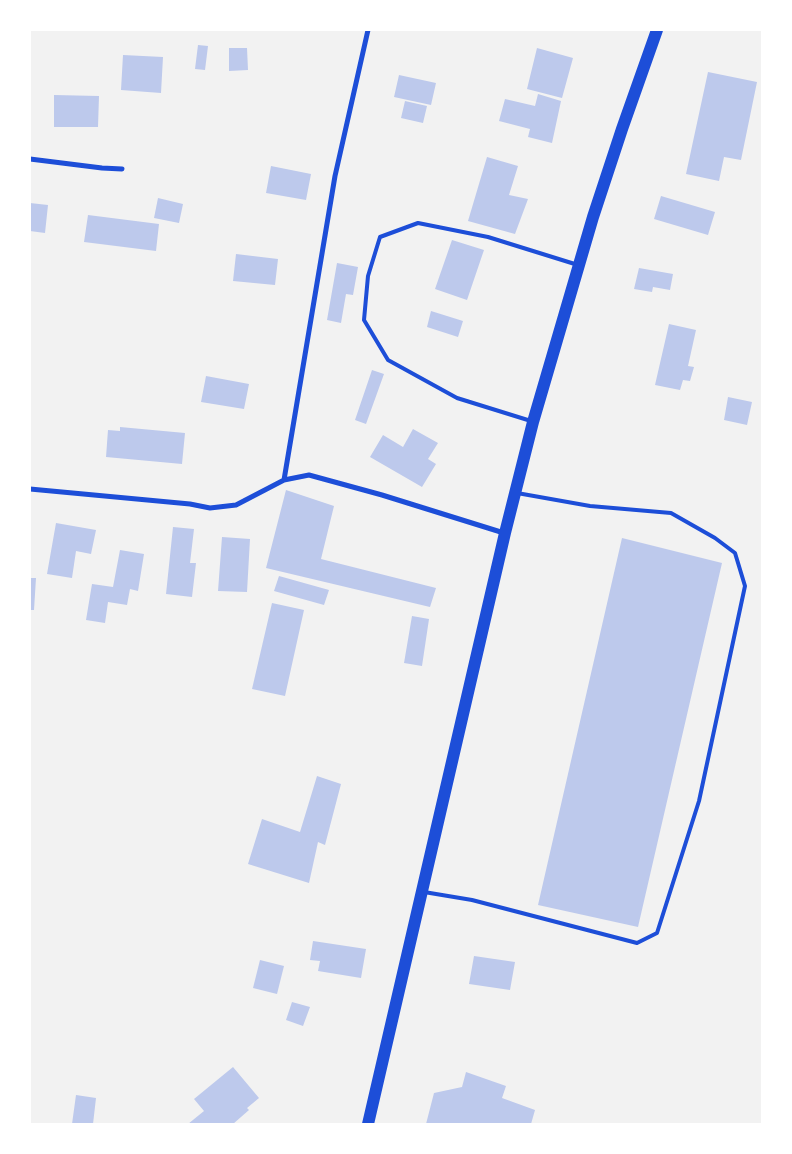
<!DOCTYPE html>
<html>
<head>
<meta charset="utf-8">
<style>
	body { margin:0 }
	#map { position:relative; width:792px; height:1154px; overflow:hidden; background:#f2f2f2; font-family:Helvetica,sans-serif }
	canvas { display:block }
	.frame { position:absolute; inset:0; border:31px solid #fff; pointer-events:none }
</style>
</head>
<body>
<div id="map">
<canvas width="792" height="1154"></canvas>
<div class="frame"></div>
</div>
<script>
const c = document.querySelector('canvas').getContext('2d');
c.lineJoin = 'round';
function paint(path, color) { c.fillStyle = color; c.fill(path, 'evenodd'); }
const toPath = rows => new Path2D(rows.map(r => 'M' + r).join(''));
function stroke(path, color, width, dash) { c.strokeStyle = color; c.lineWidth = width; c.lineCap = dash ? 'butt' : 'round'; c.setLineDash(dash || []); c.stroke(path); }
const building = toPath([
	[198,45,208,46,205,70,195,69],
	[229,48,247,48,248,70,229,71],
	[537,48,573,58,562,98,527,89],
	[123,55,163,57,161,93,121,90],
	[708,72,757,82,741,160,724,157,719,181,686,174],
	[399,75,436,83,431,105,394,97],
	[538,94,561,101,552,143,528,137,530,129,499,121,505,99,535,106],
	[54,95,99,96,98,127,54,127],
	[405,101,427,106,423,123,401,118],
	[487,157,518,166,509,195,528,199,515,234,468,221],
	[271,166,311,174,306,200,266,193],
	[661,196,715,212,708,235,654,219],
	[158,198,183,204,179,223,154,218],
	[30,203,48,205,45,233,30,231],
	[88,215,159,224,156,251,84,242],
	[452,240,484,250,467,300,435,289],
	[236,254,278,259,275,285,233,281],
	[337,263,358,267,353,295,346,294,341,323,327,320],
	[639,268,673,274,670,290,653,287,652,292,634,289],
	[431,311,463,321,458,337,427,327],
	[669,324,696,330,688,366,694,367,690,381,683,380,680,390,655,385],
	[372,370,384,374,366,424,355,420],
	[206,376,249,384,244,409,201,402],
	[728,397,752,402,747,425,724,420],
	[120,427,185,433,182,464,106,457,108,430,120,431],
	[413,429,438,443,428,459,436,464,422,487,370,457,383,435,403,447],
	[286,490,334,506,321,559,436,588,430,607,266,568],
	[56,523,96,530,91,554,76,551,72,578,47,574],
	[173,527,194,529,190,563,196,563,192,597,166,594],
	[222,537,250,539,247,592,218,591],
	[622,538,722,563,638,927,538,905],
	[120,550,144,554,138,591,130,589,127,605,108,602,105,623,86,620,92,584,113,587],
	[279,576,329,590,324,605,274,591],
	[30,578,36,578,34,610,30,610],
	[272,603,304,610,285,696,252,689],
	[412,616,429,619,422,666,404,663],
	[317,776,341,784,325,845,318,842,309,883,248,864,262,819,300,832],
	[313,941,366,949,361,978,318,971,320,961,310,960],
	[474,956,515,962,510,990,469,984],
	[260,960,284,966,277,994,253,988],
	[292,1002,310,1007,303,1026,286,1020],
	[233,1067,259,1098,247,1108,249,1110,233,1124,188,1124,204,1111,194,1099],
	[466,1072,506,1086,502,1098,535,1110,531,1124,426,1124,434,1093,462,1087],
	[76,1095,96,1098,93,1124,72,1124]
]);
const service = toPath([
	[531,421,457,398,388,360,364,320,368,276,380,237,418,223,488,237,578,265],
	[424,892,472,900,637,943,657,933,699,801,745,586,735,553,715,538,671,513,590,506,517,493]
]);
const minor = toPath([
	[30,159,102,168,122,169],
	[284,480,335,176,368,30],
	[30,489,190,504,210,508,236,505,284,480,309,475,382,495,504,533]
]);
const primary = toPath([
	[368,1124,505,533,533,422,593,217,622,129,657,30]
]);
paint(building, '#bdc9ec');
stroke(service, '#1d4ed8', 4);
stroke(minor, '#1d4ed8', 5);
stroke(primary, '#1d4ed8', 12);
</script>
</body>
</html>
